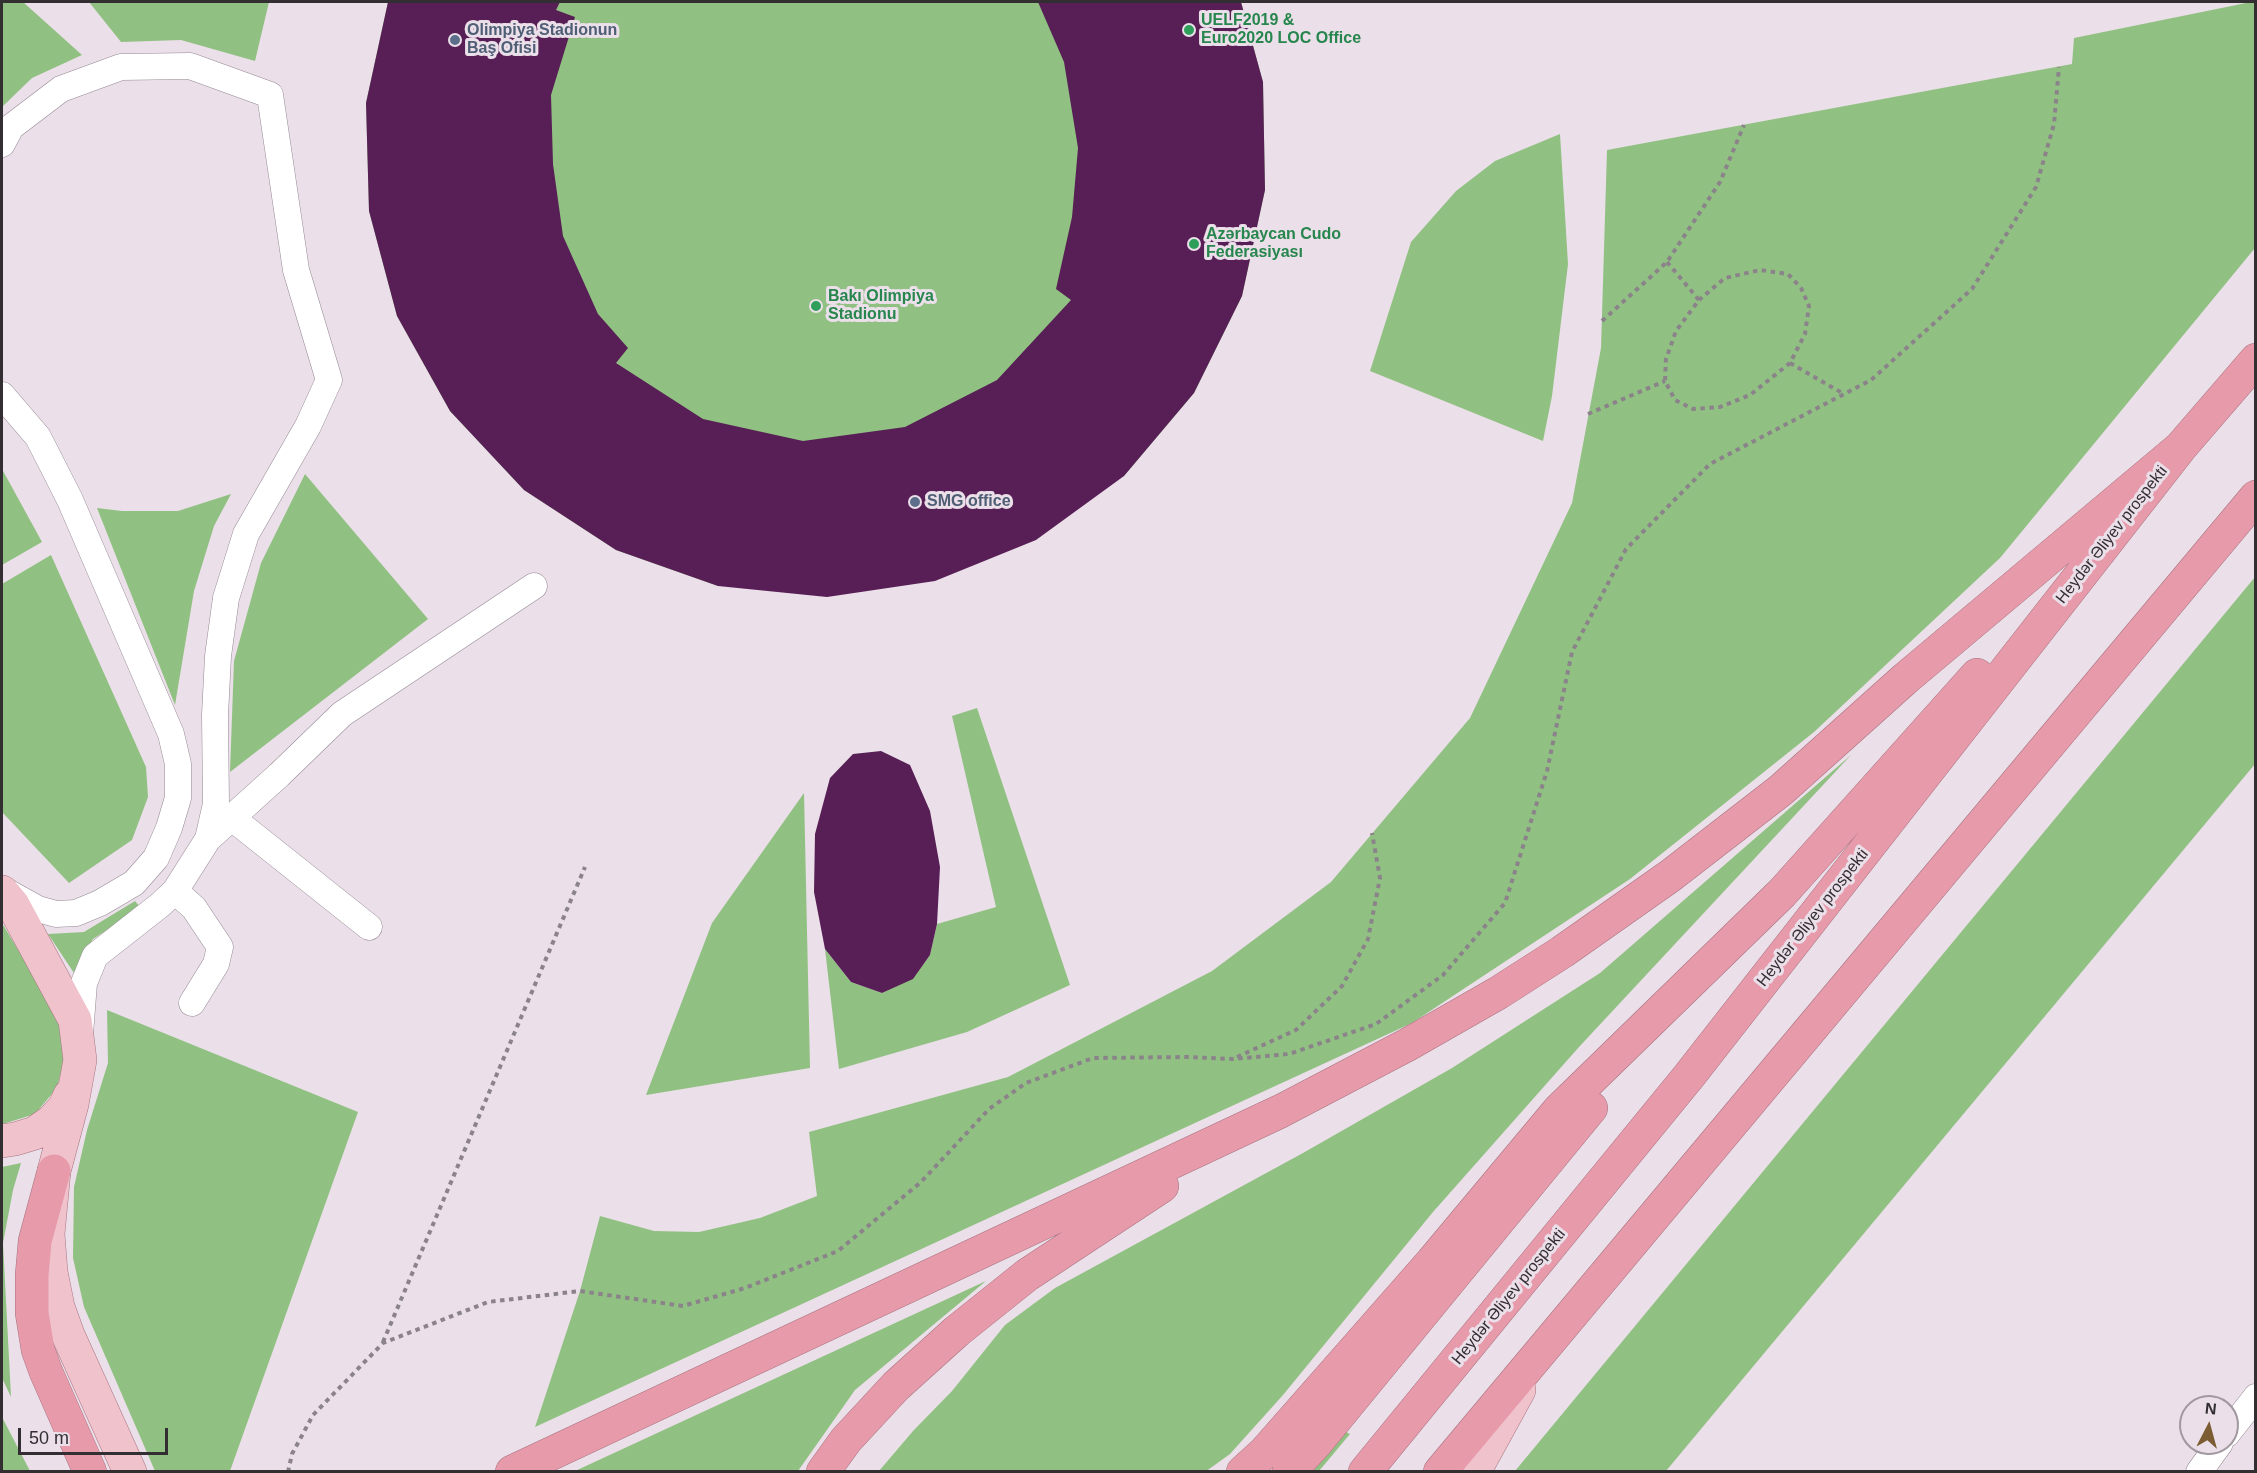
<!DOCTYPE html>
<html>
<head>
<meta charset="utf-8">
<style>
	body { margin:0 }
	#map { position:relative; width:2257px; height:1473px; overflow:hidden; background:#ebdfe9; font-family:Arial,sans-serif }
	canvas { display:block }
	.frame { position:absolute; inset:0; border:3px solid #322e32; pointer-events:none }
	.north { position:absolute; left:2179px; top:1395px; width:60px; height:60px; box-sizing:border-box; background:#ebdfe9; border:2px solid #a198a0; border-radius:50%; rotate:6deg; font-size:16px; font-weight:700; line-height:24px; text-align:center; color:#322e32 }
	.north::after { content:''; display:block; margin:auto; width:21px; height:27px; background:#7c5c32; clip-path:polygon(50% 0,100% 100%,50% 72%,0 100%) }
	.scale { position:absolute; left:18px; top:1428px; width:150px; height:27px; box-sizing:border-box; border:3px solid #322e32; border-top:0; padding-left:8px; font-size:18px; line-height:21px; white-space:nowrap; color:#322e32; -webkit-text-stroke:4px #ebdfe9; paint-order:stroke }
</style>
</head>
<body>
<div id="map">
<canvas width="2257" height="1473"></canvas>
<div class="frame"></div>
<div class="north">N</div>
<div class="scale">50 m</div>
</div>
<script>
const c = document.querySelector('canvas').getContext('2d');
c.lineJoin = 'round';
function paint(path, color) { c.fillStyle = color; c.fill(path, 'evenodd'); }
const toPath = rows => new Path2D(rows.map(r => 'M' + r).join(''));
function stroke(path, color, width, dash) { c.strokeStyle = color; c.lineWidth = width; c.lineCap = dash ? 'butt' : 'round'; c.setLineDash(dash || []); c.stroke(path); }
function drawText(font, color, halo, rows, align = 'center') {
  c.font = font + ' Arial,sans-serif'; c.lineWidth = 6; c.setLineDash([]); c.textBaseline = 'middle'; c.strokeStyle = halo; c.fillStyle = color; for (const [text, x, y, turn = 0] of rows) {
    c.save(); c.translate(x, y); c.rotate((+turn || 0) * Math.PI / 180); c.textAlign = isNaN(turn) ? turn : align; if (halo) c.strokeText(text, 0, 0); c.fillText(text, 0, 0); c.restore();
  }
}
const green = toPath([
	[2,2,23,2,82,55,32,78,2,107],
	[89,2,269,2,255,61,181,40,121,42],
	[388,2,1241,2,1263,82,1265,190,1242,296,1194,393,1124,476,718,586,616,550,524,490,450,411,397,316,369,211,366,103],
	[2251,2,2256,2,2255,248,2000,558,1814,732,1630,879,1412,1023,535,1427,580,1291,600,1216,654,1231,699,1232,760,1218,817,1196,809,1132,1008,1077,1212,971,1331,882,1470,718,1572,503,1601,348,1607,150,2072,64,2074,38],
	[1560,134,1568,264,1552,396,1543,441,1370,371,1411,242,1456,191,1495,161],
	[2,469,42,542,2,565],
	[305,474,428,619,230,772,234,661,261,563],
	[231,494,214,526,194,591,175,705,97,508,122,511,178,511],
	[51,555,146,767,148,797,132,840,69,883,2,812,2,584],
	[2255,577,2255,764,1666,1471,1515,1471],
	[977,708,1070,985,967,1032,839,1069,825,949,851,982,882,993,913,978,930,955,937,924,996,907,952,716],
	[1851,755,1579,1047,1433,1212,1283,1395,1230,1454,1205,1472,879,1471,913,1431,952,1391,1005,1325,1055,1288,1303,1153,1452,1068,1600,973],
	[804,793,810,1068,646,1095,712,923],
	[135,901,141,908,93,939,74,973,48,934,84,932],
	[2,923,58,1016,66,1052,57,1088,35,1114,3,1124],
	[107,1010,358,1112,230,1471,155,1471,84,1307,73,1258,74,1187,87,1130,108,1063],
	[21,1163,13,1190,3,1243,11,1397,2,1378,2,1167],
	[986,1281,855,1390,798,1471,575,1471],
	[2,1417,30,1471,2,1471],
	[1346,1432,1350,1434,1319,1471,1312,1472]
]);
const building = toPath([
	[388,2,560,2,556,10,575,17,551,95,553,164,563,236,598,314,628,348,616,363,703,419,803,441,905,427,997,380,1071,300,1056,289,1072,217,1078,148,1064,62,1038,2,1241,2,1263,82,1265,190,1242,296,1194,393,1124,476,1036,540,935,581,827,597,718,586,616,550,524,490,450,411,397,316,369,211,366,103],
	[881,751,910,765,930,811,940,867,937,924,930,955,913,979,882,993,851,982,825,949,814,892,815,834,830,778,853,754]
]);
const path = toPath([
	[1667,262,1699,300,1676,331,1666,359,1665,381,1675,400,1693,409,1720,407,1750,395,1790,363,1805,334,1809,306,1801,288,1788,274,1760,270,1725,278,1699,300],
	[1602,321,1667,262,1720,182,1744,125],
	[1790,363,1844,394],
	[1588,414,1665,381],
	[1237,1057,1296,1030,1342,986,1368,939,1380,878,1372,833],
	[383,1342,585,867],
	[288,1472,292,1454,313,1415,383,1343,488,1302,580,1291,683,1306,745,1288,838,1251,921,1182,989,1109,1026,1083,1093,1058,1188,1057,1233,1059,1289,1054,1376,1024,1443,975,1505,903,1547,771,1572,652,1626,549,1710,464,1871,380,1972,289,2036,187,2054,124,2059,67]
]);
const minor = toPath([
	[2,144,11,127,61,89,121,67,190,66,270,95,296,270,329,380,308,426,246,534,226,598,218,656,215,715,216,804,208,839,175,891,160,905,95,956,84,983,80,1034],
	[2,395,38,437,70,500,171,734,178,764,178,798,169,828,156,858,134,883,100,903,76,913,56,914,38,909,2,889],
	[232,818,369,927],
	[208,839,279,775,342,714,534,586],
	[175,891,194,908,220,947,216,964,192,1003],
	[2227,1434,2256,1397],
	[2199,1472,2220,1443]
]);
const major = toPath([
	[2,892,13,905,75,1020,80,1060,72,1104,54,1171,48,1234,51,1272,58,1307,68,1335,130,1472],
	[2,1141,15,1139,35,1133,52,1121,64,1108,70,1095],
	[1474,1472,1519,1390]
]);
const highway = toPath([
	[54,1171,35,1241,32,1275,32,1313,38,1350,46,1372,90,1472],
	[512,1472,1281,1111,1407,1045,1498,993,1562,952,1670,876,1781,790,1906,678,2180,448],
	[823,1472,846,1440,896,1386,957,1331,1027,1275,1162,1186],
	[1243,1472,1265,1452,1432,1262,1559,1110,1782,893,1977,675],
	[1289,1472,1316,1443,1591,1108],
	[1365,1472,1689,1076,2180,448,2256,360],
	[1440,1472,2256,497]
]);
const markers = [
	[1189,30,6,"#2e9e5b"],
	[455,40,6,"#5c6f8a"],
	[1194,244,6,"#2e9e5b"],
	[816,306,6,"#2e9e5b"],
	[915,502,6,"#5c6f8a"]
];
const leisureNames = [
	["UELF2019 &",1201,21],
	["Euro2020 LOC Office",1201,39],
	["Azərbaycan Cudo",1206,235],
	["Federasiyası",1206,253],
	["Bakı Olimpiya",828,297],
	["Stadionu",828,315]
];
const serviceNames = [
	["Olimpiya Stadionun",467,31],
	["Baş Ofisi",467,49],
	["SMG office",927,502]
];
const streetNames = [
	["Heydər Əliyev prospekti",2112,535,-52],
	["Heydər Əliyev prospekti",1813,918,-52],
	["Heydər Əliyev prospekti",1509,1297,-51]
];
paint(green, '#91c182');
paint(building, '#571f56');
stroke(minor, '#948993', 27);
stroke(major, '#a77480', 34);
stroke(highway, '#a77480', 34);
stroke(path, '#8b838a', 4, [4.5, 4.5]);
stroke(minor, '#fff', 26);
stroke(major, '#f0c2cc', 33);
stroke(highway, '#e69aaa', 33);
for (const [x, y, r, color] of markers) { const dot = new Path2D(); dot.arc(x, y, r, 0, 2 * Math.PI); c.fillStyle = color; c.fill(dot); stroke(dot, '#ebdfe9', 2); }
drawText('bold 16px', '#27864d', '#ebdfe9', leisureNames, 'left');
drawText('bold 16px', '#4e5e75', '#ebdfe9', serviceNames, 'left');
drawText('16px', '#322e32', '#ebdfe9', streetNames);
</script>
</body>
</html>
